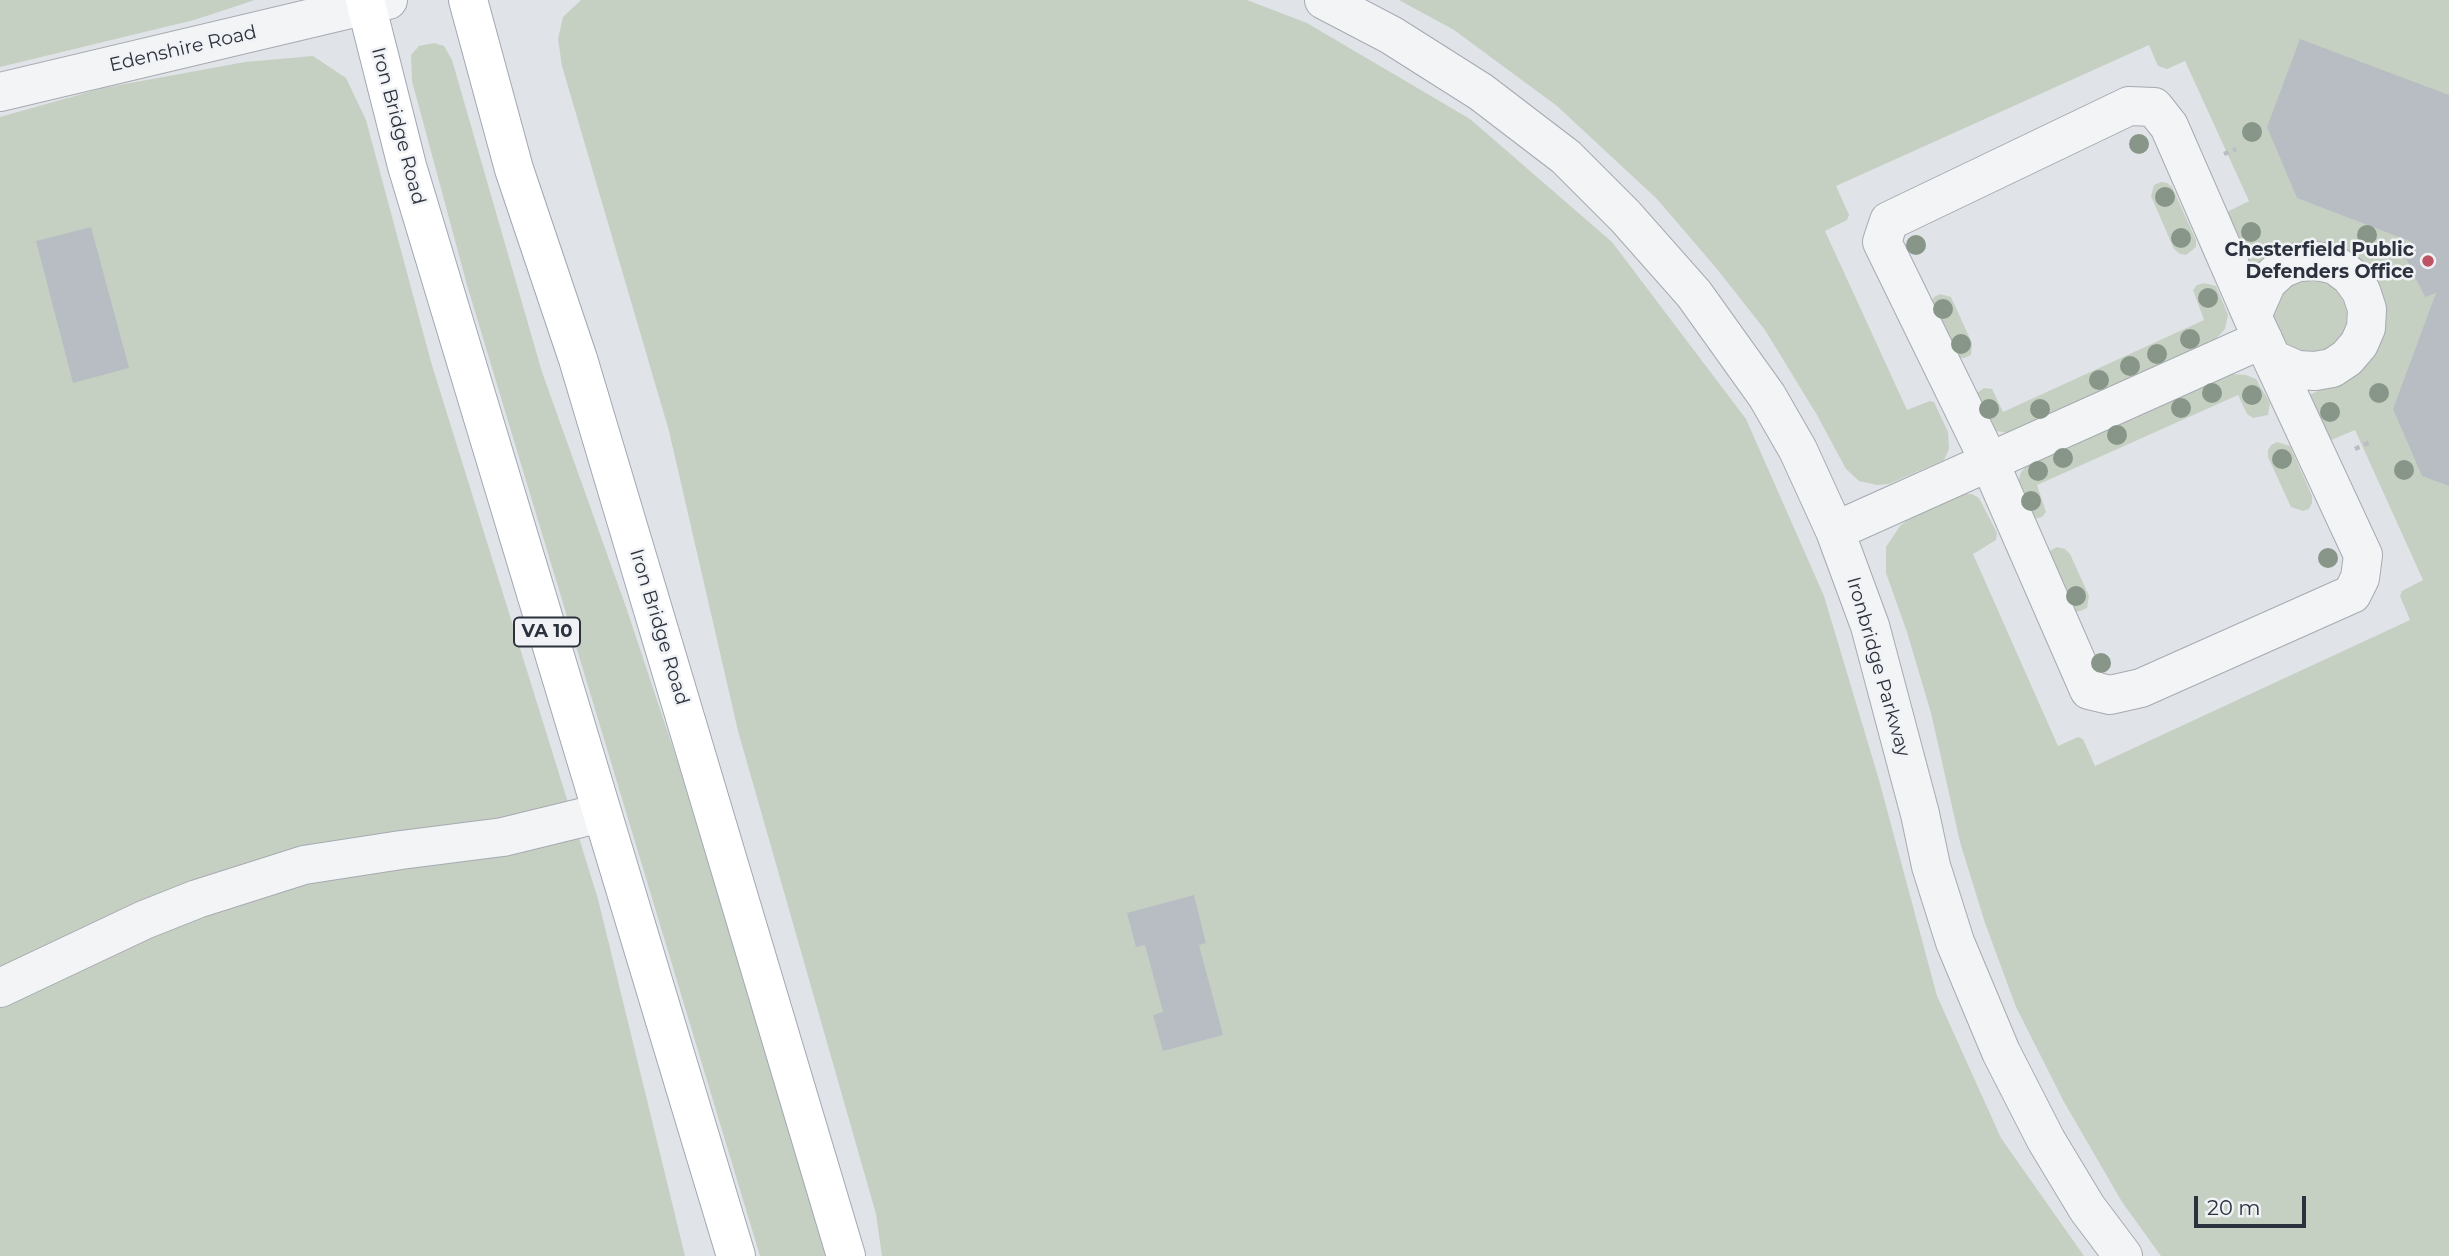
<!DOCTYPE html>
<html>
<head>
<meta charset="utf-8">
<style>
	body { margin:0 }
	#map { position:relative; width:2449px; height:1256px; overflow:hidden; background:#e0e3e8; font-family:Montserrat,sans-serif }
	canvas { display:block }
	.scale { position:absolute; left:2194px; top:1196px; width:112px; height:32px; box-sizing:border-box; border:4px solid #2b313d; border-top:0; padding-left:9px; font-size:21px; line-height:24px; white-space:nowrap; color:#2b313d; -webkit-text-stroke:5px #f0f2f5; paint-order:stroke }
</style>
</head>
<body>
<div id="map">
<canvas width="2449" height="1256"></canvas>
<div class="scale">20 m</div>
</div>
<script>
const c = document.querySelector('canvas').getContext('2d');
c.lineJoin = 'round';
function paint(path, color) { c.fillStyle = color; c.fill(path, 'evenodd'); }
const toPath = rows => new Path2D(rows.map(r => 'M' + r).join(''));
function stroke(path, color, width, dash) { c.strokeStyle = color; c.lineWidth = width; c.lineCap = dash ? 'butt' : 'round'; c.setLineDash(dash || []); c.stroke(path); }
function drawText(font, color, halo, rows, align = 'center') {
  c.font = font + ' Montserrat,sans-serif'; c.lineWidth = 5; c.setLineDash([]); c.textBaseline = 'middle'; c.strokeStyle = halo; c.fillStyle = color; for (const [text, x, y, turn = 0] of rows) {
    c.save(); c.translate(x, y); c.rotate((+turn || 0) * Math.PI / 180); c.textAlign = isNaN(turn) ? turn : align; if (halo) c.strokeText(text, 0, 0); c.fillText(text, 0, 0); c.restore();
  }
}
const green = toPath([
	[0,0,255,0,194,20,0,67],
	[581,0,1247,0,1307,23,1470,119,1612,242,1746,419,1824,596,1879,780,1937,996,2001,1138,2084,1256,882,1256,876,1214,738,731,669,431,562,66,558,39,563,17],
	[1399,0,2449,0,2449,1256,2161,1256,2122,1202,2064,1102,2016,1007,1985,923,1960,842,1931,713,1907,632,1886,573,1886,547,1900,526,1914,515,1965,494,1972,494,1979,498,1997,533,1996,540,1973,554,2058,746,2078,737,2083,739,2095,766,2410,620,2400,596,2402,591,2423,580,2355,430,2329,441,2307,396,2337,382,2373,285,2248,265,2225,213,2249,201,2185,61,2167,69,2158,66,2149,45,1836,186,1849,215,1847,220,1825,231,1907,410,1930,401,1934,402,1948,432,1949,449,1944,460,1889,484,1877,485,1859,481,1846,469,1817,415,1765,330,1717,269,1657,199,1557,106,1454,30],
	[434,43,444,46,452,60,542,372,626,607,676,757,828,1256,760,1256,467,285,412,81,411,55,419,46],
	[313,56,346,78,366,120,431,362,598,899,685,1256,0,1256,0,117,103,88,245,62],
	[2161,182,2167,183,2172,187,2196,240,2196,247,2186,255,2180,254,2174,249,2151,196,2154,185],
	'2273 317a37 37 0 1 1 74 0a37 37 0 1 1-74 0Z',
	[2204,283,2216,286,2228,315,2225,329,2216,339,2009,433,1996,431,1977,393,1984,388,1992,389,2003,412,2204,320,2193,290,2197,285],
	[1940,294,1951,297,1972,343,1971,355,1964,358,1957,357,1931,303,1934,297],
	[2231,374,2246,375,2256,379,2270,403,2268,415,2253,418,2247,414,2238,395,2037,485,2046,512,2042,517,2030,520,2017,485,2021,472,2031,461],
	[2277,442,2290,446,2312,496,2312,503,2309,509,2303,511,2291,507,2268,457,2268,450,2271,445],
	[2057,547,2065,549,2070,554,2089,596,2087,608,2080,611,2073,612,2048,555,2051,550]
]);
const building = toPath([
	[2300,39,2449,95,2449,486,2422,476,2393,409,2436,293,2425,297,2401,248,2412,242,2297,198,2267,127],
	[91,227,129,368,73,383,36,241],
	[1194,895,1206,943,1199,945,1223,1035,1163,1051,1153,1015,1163,1012,1145,945,1136,947,1127,913]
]);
const path = toPath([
	[2224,154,2236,149],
	[2355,449,2370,442]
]);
const minor = toPath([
	[1324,0,1391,35,1481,92,1566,157,1625,216,1694,294,1767,396,1798,450,1835,531,1870,626,1920,814,1931,866,1955,942,2001,1052,2046,1140,2087,1208,2123,1256],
	[0,92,388,0],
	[2129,106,2154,107,2169,126,2252,316,2363,555,2360,578,2352,594,2141,688,2110,695,2089,690,1989,461,1882,242,1889,221,2129,106],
	[2252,316,2267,282,2281,269,2298,262,2317,261,2335,265,2350,276,2361,291,2367,309,2366,328,2359,344,2347,358,2332,368,2315,371,2297,370,2272,359],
	[1835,531,2263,339],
	[0,988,144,920,197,899,304,865,401,850,503,837,601,813]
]);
const major = toPath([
	[365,0,407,166,736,1256],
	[468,0,514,169,578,359,846,1256]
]);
const trees = [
	[2252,132],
	[2139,144],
	[2165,197],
	[2251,232],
	[2367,235],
	[2181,238],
	[1916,245],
	[2208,298],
	[1943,309],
	[2190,339],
	[1961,344],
	[2157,354],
	[2130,366],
	[2099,380],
	[2212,393],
	[2379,393],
	[2252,395],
	[2181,408],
	[1989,409],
	[2040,409],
	[2330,412],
	[2117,435],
	[2063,458],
	[2282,459],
	[2404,470],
	[2038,471],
	[2031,501],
	[2328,558],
	[2076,596],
	[2101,663]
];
const markers = [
	[2428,261,7,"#be5364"]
];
const shields = [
	[547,632,66]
];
const shieldNames = [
	["VA 10",547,632]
];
const streetNames = [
	["Edenshire Road",183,49,-13],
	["Iron Bridge Road",398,126,75],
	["Iron Bridge Road",659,627,73],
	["Ironbridge Parkway",1878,667,74]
];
const poiNames = [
	["Chesterfield Public",2414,250],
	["Defenders Office",2414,272]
];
paint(green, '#c6d0c2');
paint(building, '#b8bdc4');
stroke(minor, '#a6aab1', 40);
stroke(major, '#a1a8b2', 40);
stroke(path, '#bbbdc2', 4.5, [5, 5]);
stroke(minor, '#f3f4f6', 38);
stroke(major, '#fff', 38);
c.fillStyle = '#879688';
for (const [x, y] of trees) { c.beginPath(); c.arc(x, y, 10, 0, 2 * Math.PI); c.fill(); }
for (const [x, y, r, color] of markers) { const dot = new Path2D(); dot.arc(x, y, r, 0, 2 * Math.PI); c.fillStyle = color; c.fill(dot); stroke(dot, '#f0f2f5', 2.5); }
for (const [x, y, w] of shields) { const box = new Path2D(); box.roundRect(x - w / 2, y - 14.5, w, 29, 5); c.fillStyle = '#f0f2f5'; c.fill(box); stroke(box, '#2b313d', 2); }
drawText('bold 18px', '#2b313d', null, shieldNames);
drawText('19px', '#2b313d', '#f0f2f5', streetNames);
drawText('bold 19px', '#2b313d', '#f0f2f5', poiNames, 'right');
</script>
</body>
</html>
